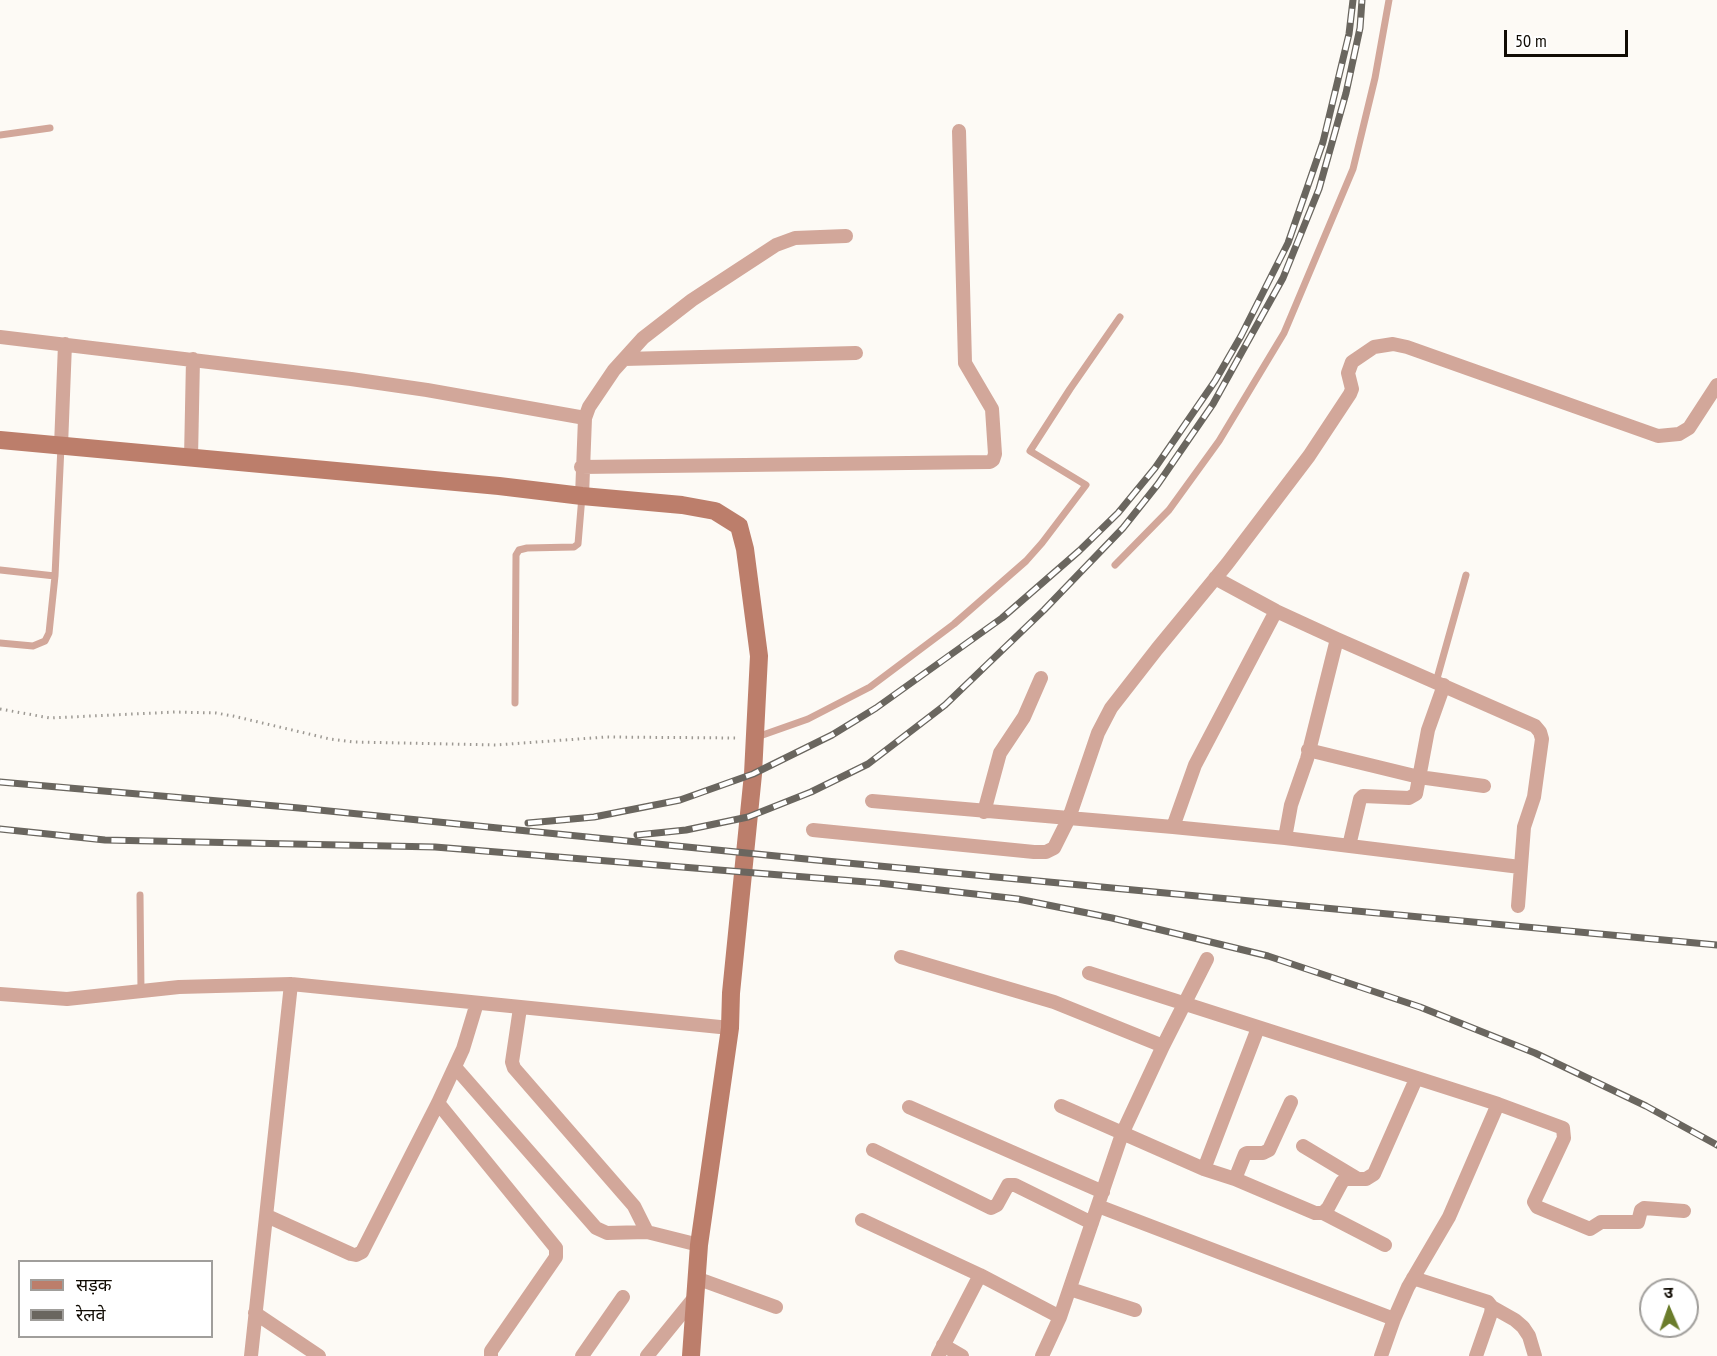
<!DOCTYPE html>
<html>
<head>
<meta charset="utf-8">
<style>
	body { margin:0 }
	#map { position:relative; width:1717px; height:1356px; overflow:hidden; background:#fdfaf5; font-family:"PT Sans Narrow","Noto Sans Devanagari",sans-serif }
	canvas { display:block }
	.legend { position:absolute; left:18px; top:1260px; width:195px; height:78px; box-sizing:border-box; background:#fff; border:2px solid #a09e9b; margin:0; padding:8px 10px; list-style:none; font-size:18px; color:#110c04 }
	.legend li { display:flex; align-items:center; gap:12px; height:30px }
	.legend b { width:30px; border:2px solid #a09e9b }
	.north { position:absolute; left:1639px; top:1278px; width:60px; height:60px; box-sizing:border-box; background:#fff; border:2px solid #a09e9b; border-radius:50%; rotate:358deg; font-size:16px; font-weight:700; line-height:24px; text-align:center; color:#110c04 }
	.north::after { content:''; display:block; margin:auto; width:21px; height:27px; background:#6a7c2b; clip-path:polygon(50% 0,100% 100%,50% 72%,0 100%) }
	.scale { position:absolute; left:1504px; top:30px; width:124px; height:27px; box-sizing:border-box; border:3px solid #110c04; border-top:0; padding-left:8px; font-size:18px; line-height:21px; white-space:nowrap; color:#110c04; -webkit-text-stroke:4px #fff; paint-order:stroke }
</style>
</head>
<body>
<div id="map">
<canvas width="1717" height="1356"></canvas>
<ul class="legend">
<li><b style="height:8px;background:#bc7e6b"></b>सड़क</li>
<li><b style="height:8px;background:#6a665f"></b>रेलवे</li>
</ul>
<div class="north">उ</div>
<div class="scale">50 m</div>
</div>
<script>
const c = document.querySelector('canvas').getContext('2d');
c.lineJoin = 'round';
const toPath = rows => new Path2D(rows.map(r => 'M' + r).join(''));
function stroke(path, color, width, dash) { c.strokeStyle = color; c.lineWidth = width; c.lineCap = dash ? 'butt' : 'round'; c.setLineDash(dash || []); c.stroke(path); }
const path = toPath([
	[0,709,50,718,175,712,216,713,233,716,330,739,353,742,496,745,606,737,738,738]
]);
const lane = toPath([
	[0,135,50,128],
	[1115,565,1169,510,1219,441,1284,333,1353,169,1375,78,1389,0],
	[0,570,55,576],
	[0,643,33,646,45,641,49,633,55,576,61,446],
	[1436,682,1466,575],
	[515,703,516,555,519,550,527,548,574,547,578,544,582,496],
	[757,737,808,719,870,687,954,624,1026,561,1042,543,1086,485,1030,451,1070,389,1120,317],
	[140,895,141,991]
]);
const street = toPath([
	[0,337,351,379,427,390,585,418],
	[624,359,856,353],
	[61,446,65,344],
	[191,458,193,359],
	[581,467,990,462,993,460,995,454,992,409,965,363,959,131],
	[582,496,585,418,589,407,614,370,643,338,692,300,776,245,795,238,846,236],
	[1215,578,1276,611,1337,639,1535,726,1540,732,1542,739,1534,797,1524,827,1518,906],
	[1308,750,1419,777,1484,786],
	[872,801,1173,827,1285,838,1520,867],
	[984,812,1000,753,1024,717,1041,678],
	[1173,827,1195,765,1276,611],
	[813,830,1034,852,1046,852,1054,848,1069,818,1098,733,1111,708,1157,649,1227,564,1309,456,1350,394,1352,389,1348,373,1352,362,1374,347,1393,344,1407,347,1658,436,1679,434,1689,428,1717,385],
	[1285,838,1291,805,1307,759,1337,639],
	[1349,846,1360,799,1363,796,1409,798,1416,794,1428,730,1444,685],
	[901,957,1054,1002,1163,1046],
	[1089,973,1498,1104,1449,1217,1408,1287,1394,1319,1381,1356],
	[0,994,67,999,179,987,291,984,730,1028],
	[520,1008,512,1062,514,1068,634,1206,647,1232],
	[455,1067,596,1228,607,1233,647,1232,699,1245],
	[438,1103,556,1248,556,1257,491,1351,491,1356],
	[1498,1104,1563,1128,1564,1138,1534,1202,1537,1207,1590,1229,1601,1222,1638,1222,1641,1210,1644,1208,1684,1211],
	[1061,1106,1204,1169,1235,1179,1315,1213,1323,1213,1328,1208,1342,1182,1346,1179,1366,1179,1374,1174,1416,1079],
	[909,1107,1103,1192],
	[1303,1146,1358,1179],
	[873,1150,991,1208,997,1205,1008,1185,1015,1185,1092,1223],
	[1204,1169,1258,1028],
	[1235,1179,1245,1154,1247,1153,1263,1153,1269,1150,1291,1102],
	[1098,1206,1394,1319],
	[1323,1213,1385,1245],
	[267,1216,351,1254,356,1255,362,1252,438,1103,463,1049,477,1003],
	[862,1220,980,1275,1060,1317],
	[696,1278,776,1307],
	[1413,1278,1488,1302,1492,1307,1491,1313,1476,1356],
	[1070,1289,1135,1310],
	[1492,1307,1515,1320,1523,1327,1529,1336,1535,1356],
	[255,1313,319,1356],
	[943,1345,962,1356],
	[251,1356,291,984],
	[582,1356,623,1297],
	[647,1356,695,1297],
	[938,1356,980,1275],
	[1042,1356,1060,1317,1122,1134,1163,1046,1207,959]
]);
const secondary = toPath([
	[0,440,499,486,582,496,682,505,715,511,739,526,745,549,759,656,753,774,731,993,730,1028,699,1245,691,1356]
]);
const rail = toPath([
	[0,782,299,808,826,861,1717,945],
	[528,823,594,817,680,800,753,774,832,735,876,708,1002,618,1079,551,1118,513,1155,468,1215,381,1241,336,1288,243,1323,142,1349,34,1353,0],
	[0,829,105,840,435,847,879,883,1018,899,1112,918,1268,956,1420,1007,1535,1053,1646,1106,1717,1145],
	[637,835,686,830,748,817,811,792,868,764,945,705,1044,610,1123,528,1158,484,1213,404,1283,278,1319,189,1346,93,1360,28,1362,0]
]);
stroke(path, '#9d9993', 3, [1.5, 4.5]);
stroke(lane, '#d2a79a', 7);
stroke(street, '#d2a79a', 14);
stroke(secondary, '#bc7e6b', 18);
stroke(rail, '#6a665f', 7);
stroke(rail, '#fff', 4.5, [14]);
</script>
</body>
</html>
